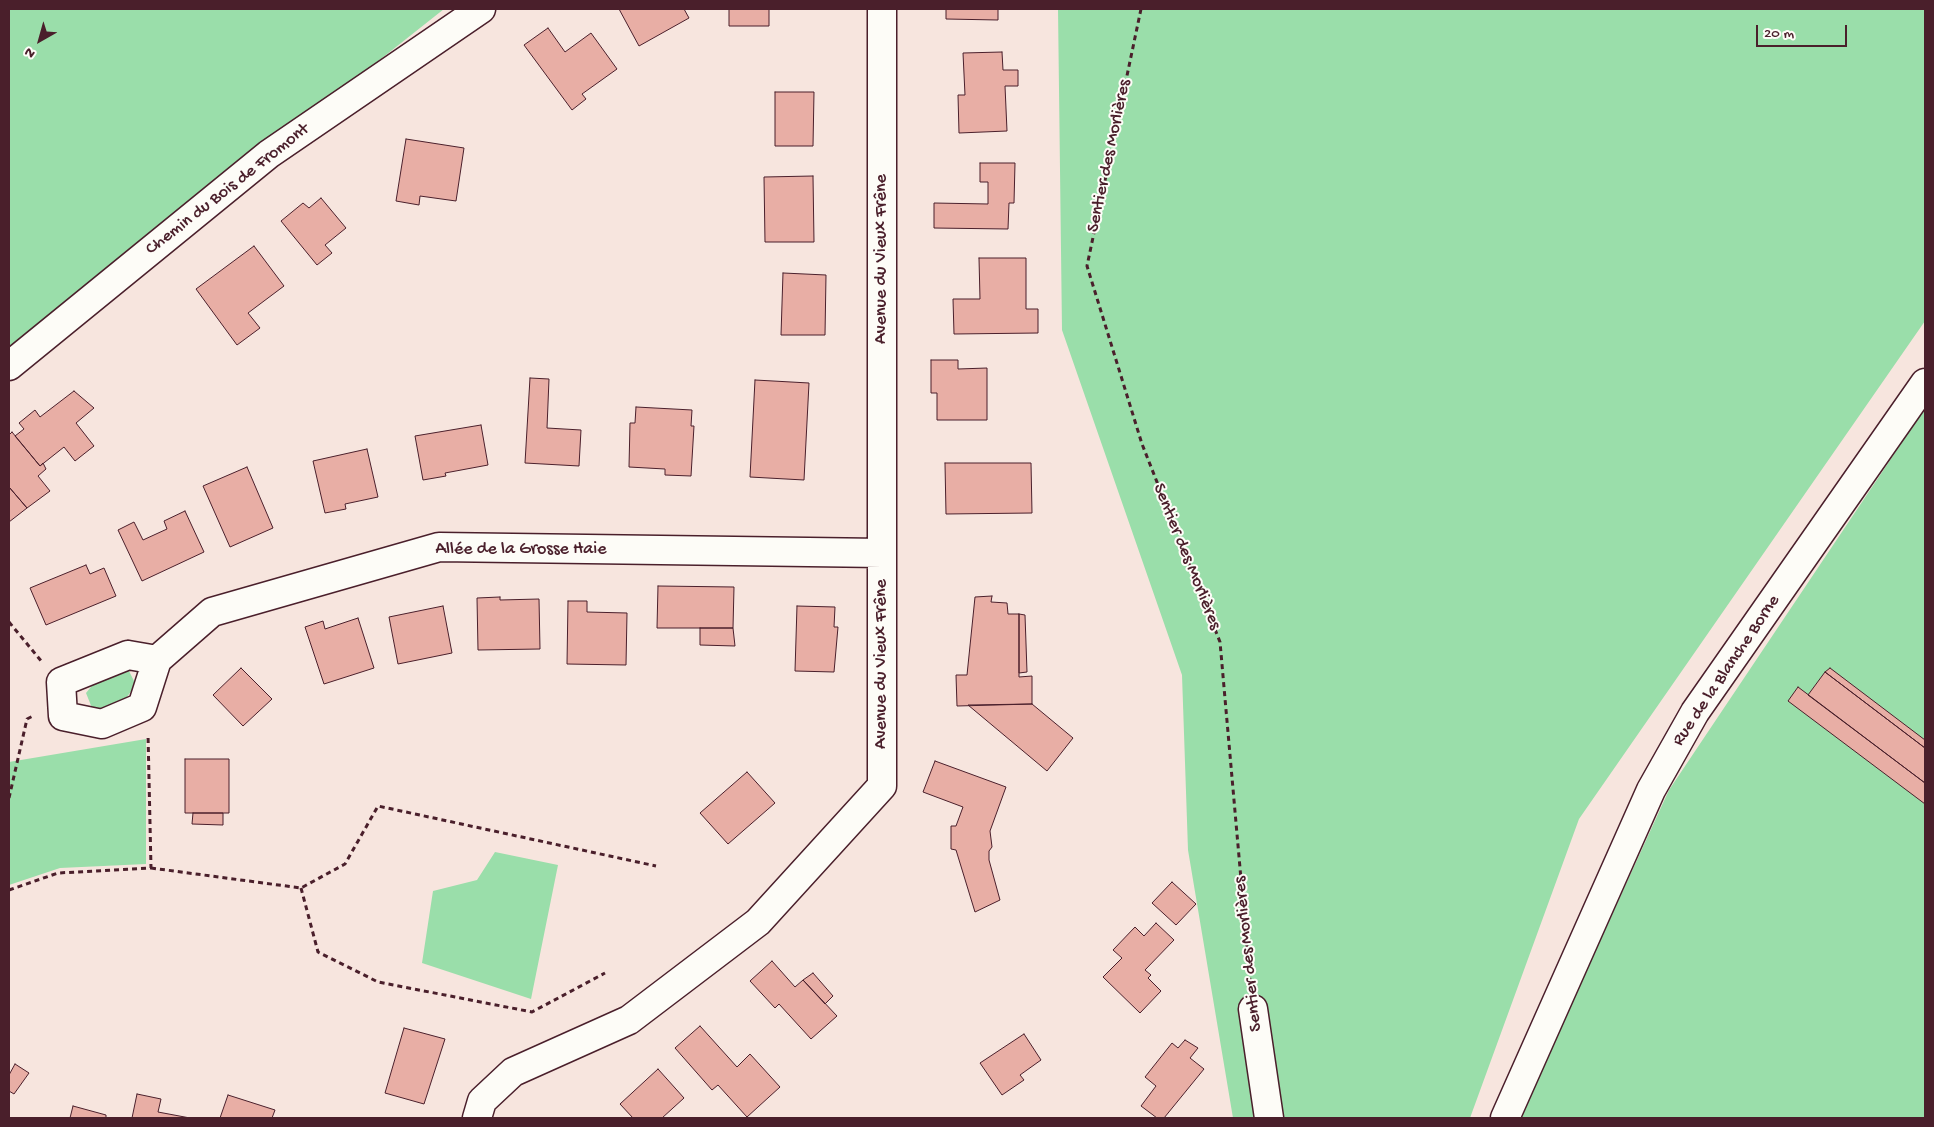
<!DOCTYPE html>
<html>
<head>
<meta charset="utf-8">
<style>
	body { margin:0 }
	#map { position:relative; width:1934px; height:1127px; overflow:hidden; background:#f7e5de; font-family:"Gochi Hand",sans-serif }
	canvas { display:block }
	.frame { position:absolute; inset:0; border:10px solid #4a1f2b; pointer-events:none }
	.north { position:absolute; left:15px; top:15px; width:50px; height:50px; -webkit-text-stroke:4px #fdfcf7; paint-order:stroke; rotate:218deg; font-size:14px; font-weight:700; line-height:20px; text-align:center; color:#4a1f2b }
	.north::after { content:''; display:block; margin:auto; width:18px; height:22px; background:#4a1f2b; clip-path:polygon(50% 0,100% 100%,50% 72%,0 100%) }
	.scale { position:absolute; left:1756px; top:25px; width:91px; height:22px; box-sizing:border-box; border:2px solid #4a1f2b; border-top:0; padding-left:6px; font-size:15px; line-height:18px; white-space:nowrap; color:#4a1f2b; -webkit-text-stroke:4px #fdfcf7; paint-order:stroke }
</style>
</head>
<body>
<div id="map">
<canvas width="1934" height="1127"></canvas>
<div class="frame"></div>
<div class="north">N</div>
<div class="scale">20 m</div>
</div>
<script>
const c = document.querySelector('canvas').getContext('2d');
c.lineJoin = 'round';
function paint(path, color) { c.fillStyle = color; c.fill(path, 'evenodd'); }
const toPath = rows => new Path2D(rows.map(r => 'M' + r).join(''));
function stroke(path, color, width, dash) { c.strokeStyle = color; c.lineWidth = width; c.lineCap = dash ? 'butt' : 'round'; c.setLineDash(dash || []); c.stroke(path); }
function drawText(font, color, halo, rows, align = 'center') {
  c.font = font + ' "Gochi Hand",sans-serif'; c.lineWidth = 4; c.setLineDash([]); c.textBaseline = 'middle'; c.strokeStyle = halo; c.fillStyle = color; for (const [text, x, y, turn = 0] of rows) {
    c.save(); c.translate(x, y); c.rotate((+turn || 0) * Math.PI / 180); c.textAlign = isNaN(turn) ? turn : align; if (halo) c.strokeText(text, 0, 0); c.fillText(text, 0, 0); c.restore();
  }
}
const green = toPath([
	[9,9,444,9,9,353],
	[1058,9,1925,9,1925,321,1579,819,1470,1118,1233,1118,1188,850,1182,675,1062,330],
	[1925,408,1925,1118,1519,1118,1669,790],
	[129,671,136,685,126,698,108,708,92,708,86,693,99,677,117,672],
	[146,739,146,864,60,868,9,885,9,762],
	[495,852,558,865,531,999,422,963,433,891,477,880]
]);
const building = toPath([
	[619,9,684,9,689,18,639,46,619,9],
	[729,9,769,9,769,26,729,26,729,9],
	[946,9,998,9,998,20,946,19,946,9],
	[548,28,565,52,591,33,617,69,582,94,586,99,572,110,524,45,548,28],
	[1002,52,1003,70,1018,70,1018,86,1005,86,1007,131,959,133,958,95,965,95,963,53,1002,52],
	[775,92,814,92,813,146,775,146,775,92],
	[406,139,464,148,456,201,420,196,419,205,396,201,406,139],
	[980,163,1015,163,1014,203,1009,203,1008,229,934,228,934,203,988,204,988,182,980,182,980,163],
	[813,176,814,242,765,242,764,177,813,176],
	[321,198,346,228,325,245,332,253,317,265,281,221,303,203,309,208,321,198],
	[254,246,284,286,248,313,260,328,237,345,196,289,254,246],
	[979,258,1026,258,1026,309,1038,309,1038,333,954,334,953,299,980,299,979,258],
	[783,273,826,275,825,335,781,335,783,273],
	[931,360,958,360,958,369,987,368,987,420,937,420,937,393,931,393,931,360],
	[530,378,549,379,547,428,581,430,579,466,525,463,530,378],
	[755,380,809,383,804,480,750,477,755,380],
	[74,391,94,408,76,423,94,446,75,461,64,447,40,466,15,436,24,429,19,423,35,410,40,417,74,391],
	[636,407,692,410,691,426,694,426,691,476,665,475,665,469,629,467,630,423,635,423,636,407],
	[481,425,488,465,445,473,446,476,423,480,415,436,481,425],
	[12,432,40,466,43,463,46,469,38,476,50,491,27,508,9,487,9,435,12,432],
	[367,449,378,497,345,504,346,509,325,513,313,461,367,449],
	[945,463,1031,463,1032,513,946,514,945,463],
	[247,467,273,528,230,547,203,486,247,467],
	[9,487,27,508,9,522,9,487],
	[185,511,204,552,142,581,118,530,134,522,143,540,167,529,164,521,185,511],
	[86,565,90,574,104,568,116,596,46,625,30,588,86,565],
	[658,586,734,587,733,628,657,628,658,586],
	[992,596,991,602,1007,603,1008,614,1019,614,1019,677,1032,676,1032,704,957,706,956,675,967,675,975,597,992,596],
	[500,597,500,600,539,599,540,649,478,650,477,598,500,597],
	[568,601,587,601,587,612,627,613,626,665,567,664,568,601],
	[443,606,452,653,398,664,389,617,443,606],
	[797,606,835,607,834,627,838,627,834,672,795,671,797,606],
	[1019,614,1025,615,1027,672,1019,673,1019,614],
	[358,618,374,668,324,684,305,627,323,621,325,629,358,618],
	[700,628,733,628,735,646,700,645,700,628],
	[241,668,272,699,243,726,213,695,241,668],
	[1830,668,1925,740,1925,748,1825,672,1830,668],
	[1825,672,1925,748,1925,783,1808,695,1825,672],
	[1798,687,1925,783,1925,804,1788,701,1798,687],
	[1032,704,1073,738,1047,771,968,705,1032,704],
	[185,759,229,759,229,813,185,813,185,759],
	[935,761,1006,787,990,831,992,847,989,851,989,860,1000,900,975,912,956,850,951,849,951,826,956,826,963,807,923,792,935,761],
	[747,772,775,803,728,844,700,813,747,772],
	[193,813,223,813,223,825,192,824,193,813],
	[1172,882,1196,904,1176,925,1152,903,1172,882],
	[1156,923,1174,940,1145,970,1151,975,1148,978,1161,991,1140,1013,1103,977,1122,958,1113,950,1135,927,1144,936,1156,923],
	[772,961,795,987,803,980,837,1016,811,1039,779,1004,775,1008,750,981,772,961],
	[813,973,833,996,825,1004,803,980,813,973],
	[700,1026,737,1067,750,1054,780,1087,747,1117,718,1085,712,1090,675,1048,700,1026],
	[404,1028,445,1039,424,1104,385,1093,404,1028],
	[1024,1034,1041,1060,1020,1075,1024,1080,1002,1095,980,1063,1024,1034],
	[1185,1040,1198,1048,1190,1058,1204,1069,1164,1118,1157,1118,1141,1106,1156,1086,1145,1077,1172,1043,1178,1048,1185,1040],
	[15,1064,29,1073,14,1094,9,1091,9,1075,15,1064],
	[658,1069,684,1098,662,1118,633,1118,620,1104,658,1069],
	[137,1094,161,1099,158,1112,190,1118,132,1118,137,1094],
	[228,1095,275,1110,272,1118,220,1118,228,1095],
	[73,1106,106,1115,106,1118,70,1118,73,1106]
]);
const path = toPath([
	[1141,9,1087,266,1142,444,1220,642,1250,981],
	[9,622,42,662],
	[9,798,27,719,35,715],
	[151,868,301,888,345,864,378,806,656,866],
	[301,888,318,952,378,982,532,1012,605,973],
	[9,890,58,873,151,868,148,734]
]);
const minor = toPath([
	[9,366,269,154,481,9],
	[128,655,157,660,142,707,102,724,63,716,61,682,128,655],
	[157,660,212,612,439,547,882,553],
	[1253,1009,1269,1118],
	[477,1118,482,1101,513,1072,629,1020,758,922,882,786,882,9]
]);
const tertiary = toPath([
	[1505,1118,1651,790,1695,712,1925,383]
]);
const streetNames = [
	["Sentier des Morlières",1110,156,-78],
	["Chemin du Bois de Fromont",228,190,-38],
	["Avenue du Vieux Frêne",882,259,-90],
	["Allée de la Grosse Haie",521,550],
	["Sentier des Morlières",1186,557,68],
	["Avenue du Vieux Frêne",882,664,-90],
	["Rue de la Blanche Borne",1727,671,-56],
	["Sentier des Morlières",1249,954,-96]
];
paint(green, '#9adeaa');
paint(building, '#e8aea5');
stroke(building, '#4a1f2b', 1);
stroke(minor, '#4a1f2b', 31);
stroke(tertiary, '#4a1f2b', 31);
stroke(path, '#4a1f2b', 3, [5, 4]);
stroke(minor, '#fdfcf7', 28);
stroke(tertiary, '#fdfcf7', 28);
drawText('18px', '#4a1f2b', '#fdfcf7', streetNames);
</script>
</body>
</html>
